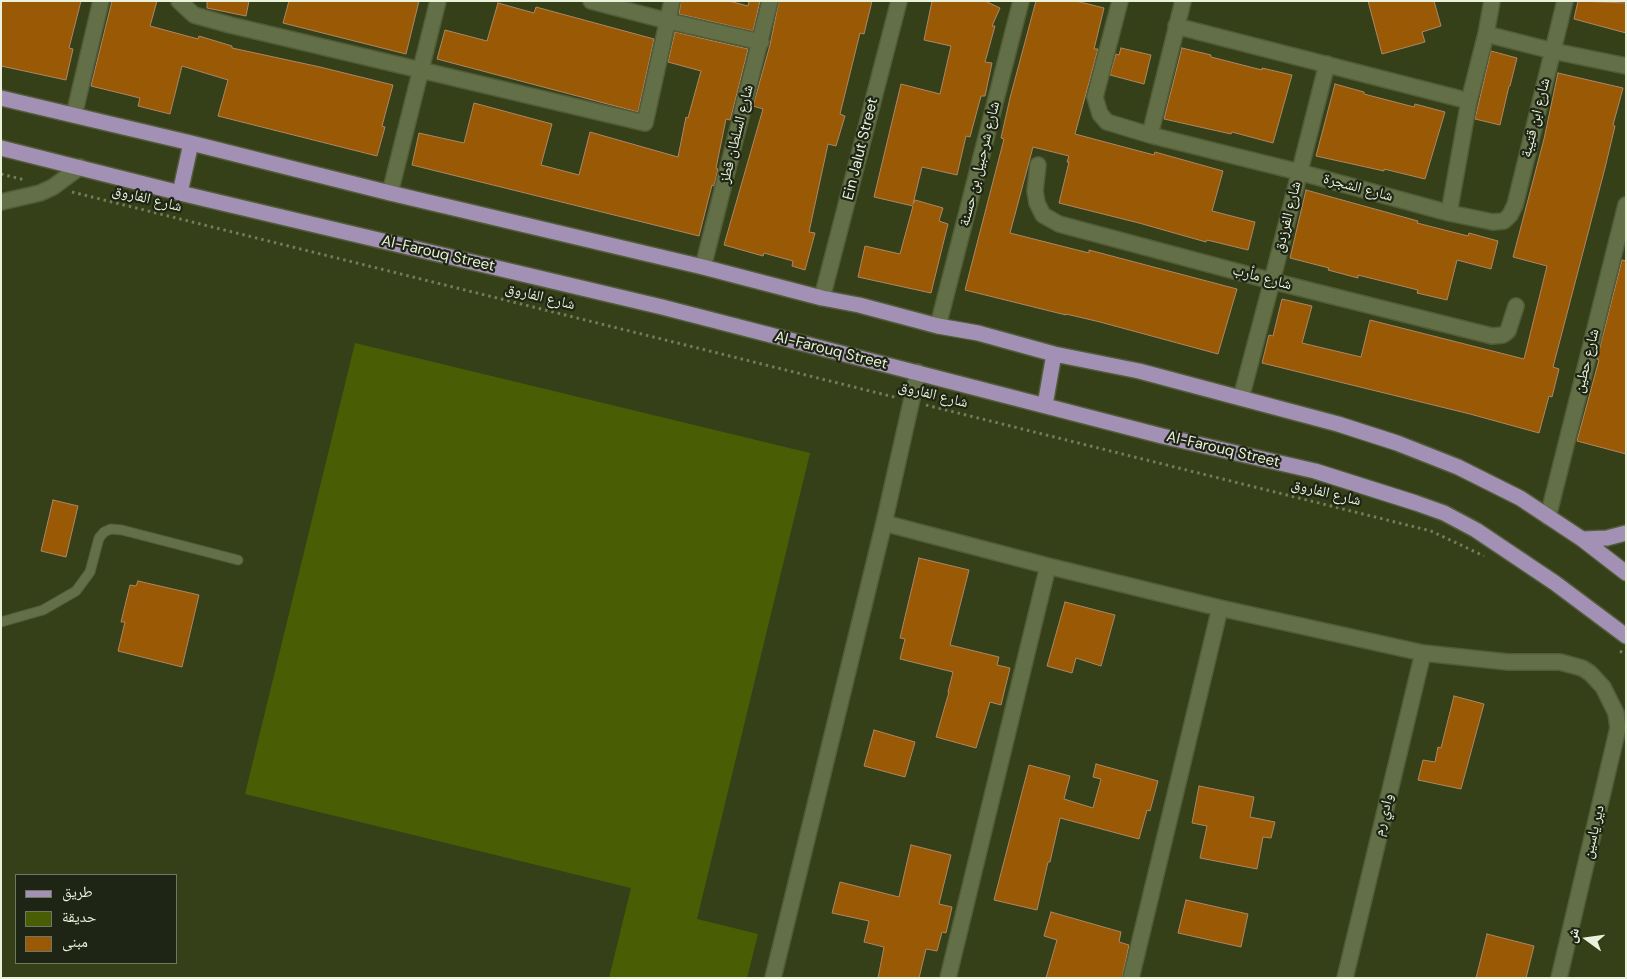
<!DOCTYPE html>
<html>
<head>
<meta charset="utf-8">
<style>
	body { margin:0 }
	#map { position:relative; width:1627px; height:979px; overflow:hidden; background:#354019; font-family:"DM Sans","Noto Naskh Arabic",sans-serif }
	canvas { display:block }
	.frame { position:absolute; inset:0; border:2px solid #eaf2db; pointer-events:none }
	.legend { position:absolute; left:15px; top:874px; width:162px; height:90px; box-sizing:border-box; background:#1f2514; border:1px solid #707764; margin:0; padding:6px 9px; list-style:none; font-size:15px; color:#eaf2db }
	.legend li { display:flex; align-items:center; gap:10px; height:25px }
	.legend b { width:25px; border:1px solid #707764 }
	.north { position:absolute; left:1562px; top:914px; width:50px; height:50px; -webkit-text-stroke:4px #1f2514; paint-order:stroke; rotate:284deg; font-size:14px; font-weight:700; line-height:20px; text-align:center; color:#eaf2db }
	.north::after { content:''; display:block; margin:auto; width:18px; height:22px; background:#eaf2db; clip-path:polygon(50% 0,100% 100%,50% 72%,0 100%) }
</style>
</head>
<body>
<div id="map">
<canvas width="1627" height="979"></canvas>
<div class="frame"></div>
<ul class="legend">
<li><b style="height:6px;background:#a290b5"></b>طريق</li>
<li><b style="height:14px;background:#495d05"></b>حديقة</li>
<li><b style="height:14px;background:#995905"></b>مبنى</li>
</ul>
<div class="north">ش</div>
</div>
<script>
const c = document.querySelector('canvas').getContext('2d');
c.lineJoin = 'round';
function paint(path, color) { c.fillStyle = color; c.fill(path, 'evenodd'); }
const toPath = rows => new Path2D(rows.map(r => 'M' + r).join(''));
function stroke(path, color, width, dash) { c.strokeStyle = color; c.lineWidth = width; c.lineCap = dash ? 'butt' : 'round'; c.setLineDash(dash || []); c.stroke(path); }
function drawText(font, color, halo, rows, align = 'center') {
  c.font = font + ' "DM Sans","Noto Naskh Arabic",sans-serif'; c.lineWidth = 4.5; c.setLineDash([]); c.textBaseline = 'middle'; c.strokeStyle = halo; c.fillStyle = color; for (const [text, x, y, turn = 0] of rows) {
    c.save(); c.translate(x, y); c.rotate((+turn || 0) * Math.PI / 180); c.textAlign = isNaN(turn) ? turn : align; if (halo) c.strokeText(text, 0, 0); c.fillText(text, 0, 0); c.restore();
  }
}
const green = toPath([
	[355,343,810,453,697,919,758,934,747,978,609,978,631,888,245,794]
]);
const building = toPath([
	[1,1,81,1,69,48,73,49,66,80,1,66,1,1],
	[112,1,157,1,150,26,198,39,199,36,232,46,232,48,320,67,393,85,382,126,385,127,377,156,218,116,228,80,182,66,170,114,138,106,140,98,91,86,112,1],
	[207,1,249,1,246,16,207,8,207,1],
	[289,1,419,1,406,54,283,23,289,1],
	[681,1,729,1,748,6,749,1,760,1,753,31,679,14,681,1],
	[779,1,872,1,864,34,860,33,840,114,845,116,836,146,828,144,809,232,815,233,805,270,792,266,793,261,764,253,763,256,724,245,763,109,753,106,770,45,779,1],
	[932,1,985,1,1000,8,992,26,995,26,985,62,992,63,985,96,981,96,970,137,966,136,957,175,922,167,913,204,915,200,943,208,939,221,948,224,931,293,858,277,865,246,900,254,913,206,874,197,901,84,940,94,951,46,924,40,932,1],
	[1036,1,1076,1,1104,8,1094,49,1098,49,1075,134,1154,155,1155,152,1223,171,1212,211,1255,222,1248,250,1207,240,1206,242,1139,223,1059,203,1069,162,1067,162,1069,156,1033,147,1010,233,1089,253,1089,250,1237,289,1218,354,1100,322,1066,314,1066,315,965,290,1004,139,1001,138,1010,98,1036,1],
	[1368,1,1434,1,1441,26,1422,32,1425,42,1382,54,1368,1],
	[1578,1,1626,3,1626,33,1574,19,1578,1],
	[498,3,534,13,536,7,654,39,638,112,437,59,445,30,487,41,498,3],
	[675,32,748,49,731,117,730,120,726,119,716,168,718,169,714,186,712,185,699,236,412,165,419,133,464,143,474,103,552,124,541,165,579,175,590,132,678,157,686,117,688,118,701,71,668,62,675,32],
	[1121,48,1151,55,1144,84,1110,75,1116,54,1119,55,1121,48],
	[1182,48,1211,55,1211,57,1262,70,1262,68,1292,75,1273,143,1232,132,1231,134,1164,119,1182,48],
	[1491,51,1517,58,1510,86,1509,86,1500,125,1475,119,1491,51],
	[1558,73,1623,88,1613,125,1615,126,1605,168,1553,367,1559,369,1552,397,1549,396,1539,433,1470,414,1262,363,1269,335,1273,336,1282,299,1312,306,1302,343,1361,357,1370,320,1524,359,1547,266,1513,257,1544,139,1558,73],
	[1335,84,1364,92,1364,94,1414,107,1415,104,1445,112,1425,179,1384,169,1384,171,1316,156,1335,84],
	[1306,190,1418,221,1417,223,1468,236,1469,233,1498,241,1491,269,1457,260,1447,300,1417,293,1418,290,1358,275,1358,278,1328,270,1329,268,1290,258,1306,190],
	[1622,260,1626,261,1626,454,1577,441,1599,360,1597,359,1622,260],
	[53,500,78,506,66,557,41,551,53,500],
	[919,558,969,570,950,645,999,657,997,665,1010,668,1001,705,990,702,976,748,936,737,949,692,948,692,953,672,900,659,905,639,900,638,919,558],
	[138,581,199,595,182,667,118,651,125,622,121,622,130,585,136,586,138,581],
	[1065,602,1115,615,1101,666,1076,658,1072,673,1047,666,1065,602],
	[1454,696,1484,704,1461,789,1418,780,1423,760,1435,762,1438,747,1441,748,1454,696],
	[874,730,915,742,905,777,864,766,874,730],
	[1096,764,1158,781,1150,811,1147,810,1139,839,1060,818,1050,862,1048,862,1037,910,994,900,1029,765,1070,776,1064,799,1093,808,1101,779,1093,777,1096,764],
	[1199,786,1254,797,1250,817,1275,822,1271,838,1263,837,1257,869,1200,858,1207,826,1192,823,1199,786],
	[911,845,951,855,939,904,952,907,946,933,942,932,937,951,926,949,919,978,878,978,884,947,864,942,869,921,832,913,840,882,899,897,911,845],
	[1186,900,1248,914,1241,947,1178,933,1186,900],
	[1051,912,1121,932,1119,942,1129,945,1122,978,1046,978,1057,940,1044,936,1051,912],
	[1487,934,1534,946,1526,978,1476,978,1487,934]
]);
const path = toPath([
	[1,174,25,180],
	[72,192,898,398],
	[926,405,1431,531,1484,556],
	[1620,651,1626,655]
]);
const lane = toPath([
	[1,622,43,610,76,591,90,572,99,538,104,532,111,529,122,530,238,560]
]);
const street = toPath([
	[179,1,194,15,230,25,645,123,672,1],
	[591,1,668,21,761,42],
	[1120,1,1095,97,1100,114,1107,122,1150,135,1299,172,1449,213,1493,222,1504,221,1510,215,1515,205,1565,1],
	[1176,26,1469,101],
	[1486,34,1553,51,1626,66],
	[74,115,101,1],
	[1150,135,1183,1],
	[1038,165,1035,191,1037,203,1043,215,1059,224,1272,281,1492,336,1503,335,1508,331,1516,306],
	[390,193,438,1],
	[1449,213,1469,101,1486,34,1492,1],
	[703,267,770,1],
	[822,298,899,1],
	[938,326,1021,1],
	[1241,398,1272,281,1327,64],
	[1548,517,1626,205],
	[884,523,1048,566,1220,608,1423,653,1508,662,1560,662,1582,668,1590,673,1603,687,1616,713,1618,728,1559,978],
	[773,978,884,523,918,372],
	[948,978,1048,566],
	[1131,978,1220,608],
	[1345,978,1423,653]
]);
const secondary = toPath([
	[1,202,40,193,53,187,80,167]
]);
const primary = toPath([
	[1,98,191,143,390,193,703,267,822,298,859,305,938,326,978,333,1054,354,1139,371,1338,424,1397,443,1458,467,1520,498,1582,539,1626,573],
	[1,148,180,193,662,307,1162,436,1315,471,1416,503,1444,513,1476,530,1555,583,1626,636],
	[180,193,191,143],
	[1045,405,1054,354],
	[1582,539,1607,538,1626,533]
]);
const streetNames = [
	["شارع ابن قتيبة",1536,118,-76],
	["شارع السلطان قطز",737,134,-76],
	["Ein Jalut Street",861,149,-76],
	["شارع شرحبيل بن حسنة",980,164,-76],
	["شارع الشجرة",1358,188,15],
	["شارع الفاروق",147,199,14],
	["شارع الفرزدق",1288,217,-76],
	["Al-Farouq Street",438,254,13],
	["شارع مأرب",1262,278,15],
	["شارع الفاروق",540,297,14],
	["Al-Farouq Street",831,351,14],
	["شارع حطين",1587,361,-76],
	["شارع الفاروق",933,395,14],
	["Al-Farouq Street",1223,450,13],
	["شارع الفاروق",1326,493,14],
	["وادي رم",1384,815,-76],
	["دير ياسين",1594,832,-77]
];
paint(green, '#495d05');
paint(building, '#995905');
stroke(building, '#ab8767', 1);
stroke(lane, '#525c39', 11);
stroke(street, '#525c39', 18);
stroke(secondary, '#525c39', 18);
stroke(primary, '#525c39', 18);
stroke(path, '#737d5c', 3, [2.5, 4]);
stroke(lane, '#637047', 9);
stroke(street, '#637047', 15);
stroke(secondary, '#637047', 15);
stroke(primary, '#a290b5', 15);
drawText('15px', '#eaf2db', '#1f2514', streetNames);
</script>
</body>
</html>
